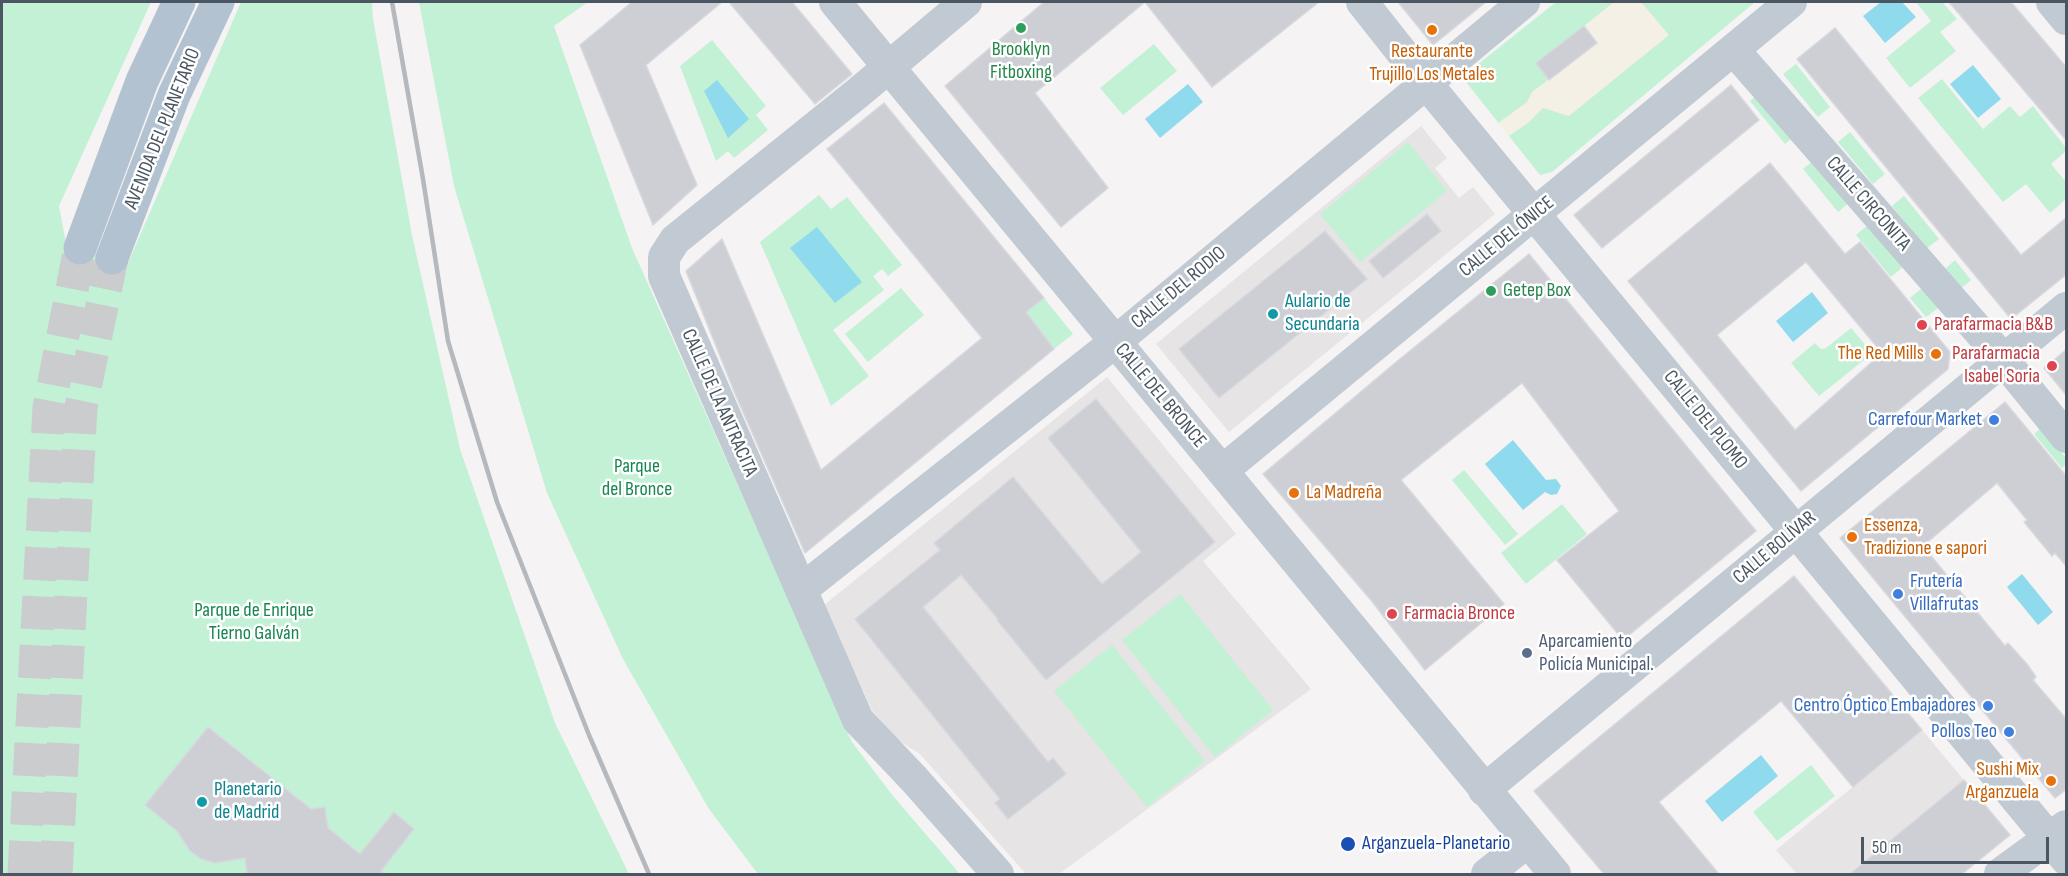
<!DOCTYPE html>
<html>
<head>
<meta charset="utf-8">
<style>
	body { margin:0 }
	#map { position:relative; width:2068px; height:876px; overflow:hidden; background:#f5f3f3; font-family:"Sofia Sans Condensed",sans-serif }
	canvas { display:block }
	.frame { position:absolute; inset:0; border:3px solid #4a5661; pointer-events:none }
	.scale { position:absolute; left:1861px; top:837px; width:188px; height:27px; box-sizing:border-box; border:3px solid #4a5661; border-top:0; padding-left:8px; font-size:18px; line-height:21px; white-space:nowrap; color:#4a5661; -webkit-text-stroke:4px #fff; paint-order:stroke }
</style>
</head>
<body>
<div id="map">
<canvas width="2068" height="876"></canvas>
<div class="frame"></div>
<div class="scale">50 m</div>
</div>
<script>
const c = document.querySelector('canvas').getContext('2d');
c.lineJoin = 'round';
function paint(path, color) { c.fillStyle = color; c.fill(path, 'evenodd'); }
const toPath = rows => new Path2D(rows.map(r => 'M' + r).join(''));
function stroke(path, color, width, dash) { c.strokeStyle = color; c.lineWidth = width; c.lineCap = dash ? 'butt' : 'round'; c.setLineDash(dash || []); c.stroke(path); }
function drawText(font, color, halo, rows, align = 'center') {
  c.font = font + ' "Sofia Sans Condensed",sans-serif'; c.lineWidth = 5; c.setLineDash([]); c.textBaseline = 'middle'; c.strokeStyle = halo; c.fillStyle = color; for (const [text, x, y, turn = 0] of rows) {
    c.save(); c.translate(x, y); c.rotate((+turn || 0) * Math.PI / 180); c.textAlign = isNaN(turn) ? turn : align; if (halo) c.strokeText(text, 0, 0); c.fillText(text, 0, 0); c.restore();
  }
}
const education = toPath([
	[1421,126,1447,158,1435,168,1459,198,1473,187,1495,214,1229,432,1156,344],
	[1107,377,1236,534,1203,561,1311,689,1059,874,1026,874,920,754,893,737,872,710,824,605],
	[1922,730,2010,835,1962,874,1797,874,1776,850]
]);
const green = toPath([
	[2,2,151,2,59,206,66,243,128,263,241,2,372,2,373,19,412,235,460,449,555,723,629,874,2,874],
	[419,2,588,2,554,26,632,248,852,742,893,796,960,874,758,874,709,809,623,659,547,493,454,186],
	[1556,2,1755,2,1552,172,1540,175,1462,77],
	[1916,2,1942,2,1957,19,1940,32,1956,51,1910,88,1886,58,1931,21],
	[712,40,766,106,756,115,768,130,734,158,728,151,716,161,680,66],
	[1154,44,1177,71,1123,115,1100,88],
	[1796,64,1830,107,1818,117,1783,74],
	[1942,79,1983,129,2010,106,2020,117,2033,106,2066,148,2066,151,2051,164,2066,182,2066,199,2050,213,2026,184,2003,202,1918,98],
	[1762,91,1797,134,1785,144,1750,101],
	[1850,132,1885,174,1873,184,1838,142],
	[1408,142,1447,191,1360,262,1320,214],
	[1815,159,1850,202,1838,212,1803,169],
	[819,195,831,209,847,197,902,265,888,276,882,269,873,276,884,290,833,330,869,376,831,406,760,242],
	[1904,196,1939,239,1926,249,1892,206],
	[1869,224,1904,266,1891,277,1856,235],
	[1955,260,1971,280,1959,290,1943,271],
	[901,288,924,315,868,362,845,334],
	[1922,288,1938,308,1926,317,1910,298],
	[1044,298,1073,334,1054,349,1026,312],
	[1851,328,1874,355,1867,362,1864,360,1819,396,1791,363,1815,343,1821,349,1826,348],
	[2041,428,2066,458,2066,464,2062,468,2034,434],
	[1464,470,1518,534,1505,545,1452,480],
	[1562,504,1587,534,1526,584,1501,553],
	[1180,594,1273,710,1215,757,1122,640],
	[1112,645,1205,761,1147,807,1054,691],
	[1811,765,1835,796,1777,841,1753,812]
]);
const sand = toPath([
	[1614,2,1641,2,1669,35,1569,116,1543,108,1528,123,1509,136,1498,123,1527,102,1532,92,1597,43,1584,26]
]);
const water = toPath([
	[1881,2,1902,2,1916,17,1885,43,1863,16],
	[1973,65,2001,99,1978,118,1950,84],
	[717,80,749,119,728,138,704,91],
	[1188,84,1203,102,1160,138,1145,119],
	[817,227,862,282,835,303,790,248],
	[1812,292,1828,313,1793,342,1776,321],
	[1513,440,1546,480,1556,479,1561,486,1557,494,1551,495,1545,492,1523,510,1485,464],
	[2022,574,2053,612,2038,625,2007,587],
	[1761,755,1778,776,1722,822,1705,801]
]);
const building = toPath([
	[632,2,722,2,646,65,697,185,653,225,580,45,632,2],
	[729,2,792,2,852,74,815,104,729,2],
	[1044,2,1319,2,1212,87,1145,2,1035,93,1108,188,1061,227,945,86,1044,2],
	[1398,2,1486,2,1433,45,1398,2],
	[1949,2,2011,2,2067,68,2067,141,1949,2],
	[1584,26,1597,43,1549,80,1536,63,1584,26],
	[1835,28,2021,255,2067,217,2067,274,2011,319,1797,59,1835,28],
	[1731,85,1759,120,1602,248,1574,215,1731,85],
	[884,103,1044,298,1026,312,1054,349,805,553,736,396,686,271,722,239,821,470,982,338,827,149,884,103],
	[1770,163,1845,254,1860,242,1950,352,1948,369,1801,491,1628,281,1770,163],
	[1806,262,1882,353,1795,430,1717,335,1806,262],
	[1427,214,1441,231,1383,278,1369,261,1427,214],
	[1325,231,1367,279,1219,398,1179,349,1325,231],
	[1529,254,1756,531,1623,640,1557,560,1619,511,1522,383,1401,480,1504,604,1425,670,1370,599,1263,474,1395,363,1529,254],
	[2067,349,2067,396,2044,368,2067,349],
	[1096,399,1215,542,1046,680,997,620,998,619,961,575,923,607,1048,762,1053,758,1066,774,1008,819,995,803,1000,799,855,619,940,550,934,543,1013,477,1102,584,1141,552,1048,438,1096,399],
	[2005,402,2067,477,2067,567,2055,553,2052,556,2024,522,2027,520,1997,483,1923,546,2005,646,2008,643,2027,664,2036,677,2033,680,2067,720,2067,789,2055,798,1840,538,2005,402],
	[1794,576,1922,730,1853,787,1781,701,1659,802,1719,874,1604,874,1534,791,1794,576],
	[208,727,311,809,325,807,328,828,360,854,394,812,414,829,381,871,385,874,247,874,245,858,215,863,201,859,190,851,177,831,145,805,208,727],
	[1964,780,2010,835,1962,874,1850,874,1964,780]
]);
const majorTunnel = toPath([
	[24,874,49,408,80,248],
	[56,874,81,407,112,258]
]);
const minor = toPath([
	[835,2,1555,874],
	[966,2,859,92,675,240,664,257,664,276,858,720,914,779,998,874],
	[1362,2,1426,83,2066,859],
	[2052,2,2066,19],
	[1745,63,1992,346],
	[2014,373,2066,437],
	[1222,471,1791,2],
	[801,590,1115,342,1524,2],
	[1484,790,2066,308],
	[1487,874,1527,842],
	[2000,874,2066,826]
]);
const major = toPath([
	[80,248,142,81,179,2],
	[112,258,174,95,218,2]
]);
const rail = toPath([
	[392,2,423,179,448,341,497,502,589,735,649,874]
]);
const markers = [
	[1021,28,6,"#2e9e5b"],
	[1432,30,6,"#e8710a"],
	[1491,291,6,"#2e9e5b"],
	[1273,314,6,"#0f9aa8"],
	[1922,325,6,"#e0444e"],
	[1936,354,6,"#e8710a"],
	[2052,366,6,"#e0444e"],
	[1994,420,6,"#3f7fe0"],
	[1294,493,6,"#e8710a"],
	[1852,537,6,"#e8710a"],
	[1898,594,6,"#3f7fe0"],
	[1392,614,6,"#e0444e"],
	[1527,653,6,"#5c6f8a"],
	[1988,706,6,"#3f7fe0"],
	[2009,732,6,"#3f7fe0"],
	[2051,781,6,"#e8710a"],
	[202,802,6,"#0f9aa8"],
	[1348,844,8,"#1a4fb4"]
];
const leisureNames = [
	["Brooklyn",1021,50],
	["Fitboxing",1021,73],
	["Getep Box",1503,291,"left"]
];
const foodNames = [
	["Restaurante",1432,52,"center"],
	["Trujillo Los Metales",1432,75,"center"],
	["The Red Mills",1924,354],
	["La Madreña",1306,493,"left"],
	["Essenza,",1864,526,"left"],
	["Tradizione e sapori",1864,549,"left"],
	["Sushi Mix",2039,770],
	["Arganzuela",2039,793]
];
const streetNames = [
	["AVENIDA DEL PLANETARIO",163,129,-68],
	["CALLE CIRCONITA",1868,204,49],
	["CALLE DEL ÓNICE",1507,237,-39],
	["CALLE DEL RODIO",1179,288,-40],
	["CALLE DEL BRONCE",1160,396,50],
	["CALLE DE LA ANTRACITA",719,403,66],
	["CALLE DEL PLOMO",1705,420,51],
	["CALLE BOLÍVAR",1775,548,-40]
];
const cultureNames = [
	["Aulario de",1285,302],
	["Secundaria",1285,325],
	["Planetario",214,790],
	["de Madrid",214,813]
];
const healthNames = [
	["Parafarmacia B&B",1934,325],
	["Parafarmacia",2040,354,"right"],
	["Isabel Soria",2040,377,"right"],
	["Farmacia Bronce",1404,614]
];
const shopNames = [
	["Carrefour Market",1982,420],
	["Frutería",1910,582,"left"],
	["Villafrutas",1910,605,"left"],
	["Centro Óptico Embajadores",1976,706],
	["Pollos Teo",1997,732]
];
const parkNames = [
	["Parque",637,467],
	["del Bronce",637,490],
	["Parque de Enrique",254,611],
	["Tierno Galván",254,634]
];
const serviceNames = [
	["Aparcamiento",1539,642],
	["Policía Municipal.",1539,665]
];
const transitNames = [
	["Arganzuela-Planetario",1362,844]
];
paint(education, '#e6e4e5');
paint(green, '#c3f1d5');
paint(sand, '#f5f0e5');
paint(water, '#90daee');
paint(building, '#cdcfd5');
stroke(building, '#d7d9de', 1.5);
stroke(majorTunnel, '#caccce', 33, [33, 16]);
stroke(minor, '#c1cad2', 32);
stroke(major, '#b3c2d1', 33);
stroke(rail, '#b5b8bd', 4.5);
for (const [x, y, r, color] of markers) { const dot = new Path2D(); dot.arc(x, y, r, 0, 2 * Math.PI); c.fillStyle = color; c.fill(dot); stroke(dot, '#fff', 2); }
drawText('20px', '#27864d', '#fff', leisureNames);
drawText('20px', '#c56008', '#fff', foodNames, 'right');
drawText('20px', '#4a5661', '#fff', streetNames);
drawText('20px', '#0d838f', '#fff', cultureNames, 'left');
drawText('20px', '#be3a42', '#fff', healthNames, 'left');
drawText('20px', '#366cbe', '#fff', shopNames, 'right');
drawText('20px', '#17864f', '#fff', parkNames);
drawText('20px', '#4e5e75', '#fff', serviceNames, 'left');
drawText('20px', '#164399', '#fff', transitNames, 'left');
</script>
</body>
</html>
